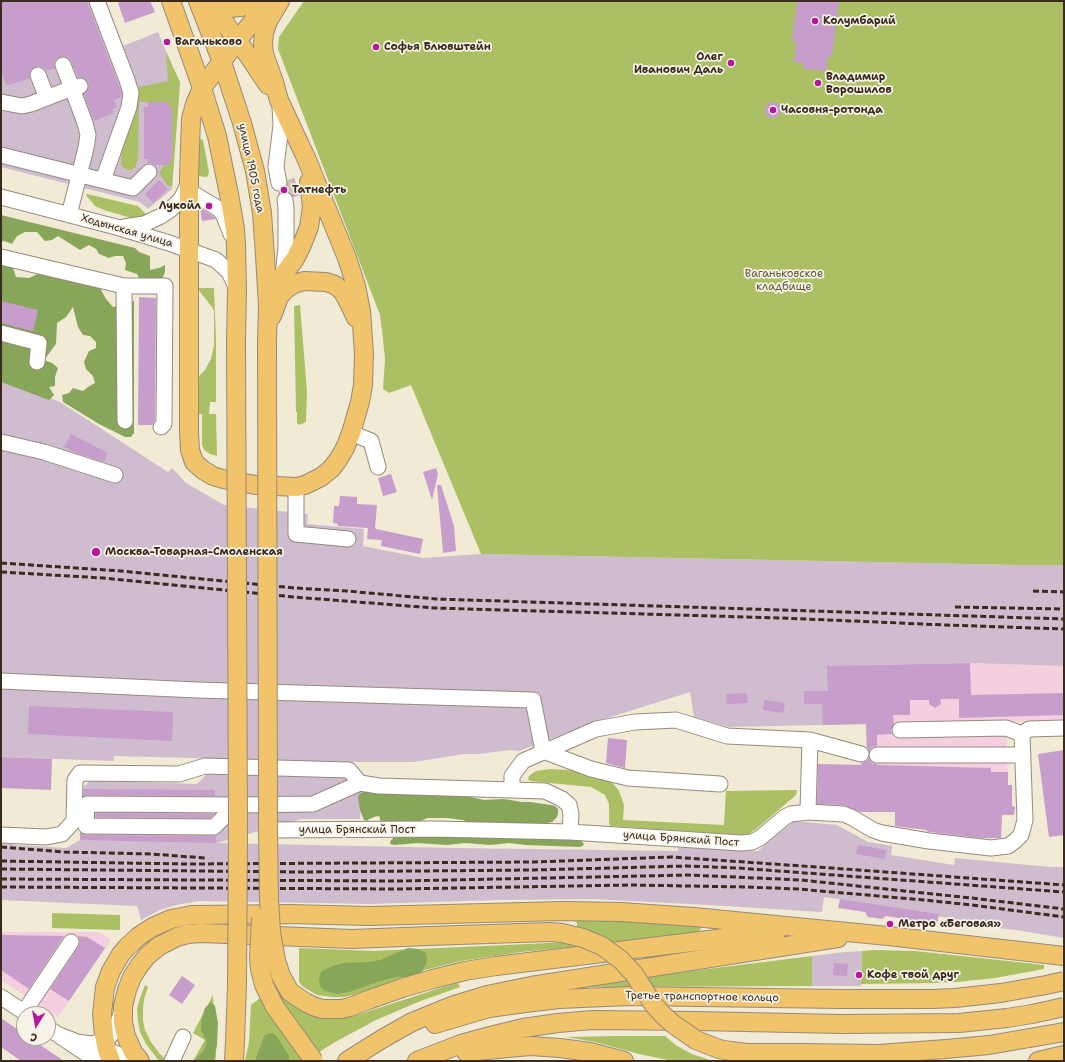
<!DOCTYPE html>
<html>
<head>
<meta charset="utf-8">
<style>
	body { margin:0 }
	#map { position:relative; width:1065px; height:1062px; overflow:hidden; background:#f1ead5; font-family:"Shantell Sans",sans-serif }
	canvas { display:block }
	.frame { position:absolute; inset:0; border:2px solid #3b2a1e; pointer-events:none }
	.north { position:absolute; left:16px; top:1006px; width:40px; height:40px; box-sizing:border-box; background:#f7f3e8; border:1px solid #aca397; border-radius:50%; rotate:191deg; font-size:11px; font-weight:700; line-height:16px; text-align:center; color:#3b2a1e }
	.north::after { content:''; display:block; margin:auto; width:14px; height:18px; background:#b5179e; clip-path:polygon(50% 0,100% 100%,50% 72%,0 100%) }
</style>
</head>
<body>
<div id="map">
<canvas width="1065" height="1062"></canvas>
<div class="frame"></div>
<div class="north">С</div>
</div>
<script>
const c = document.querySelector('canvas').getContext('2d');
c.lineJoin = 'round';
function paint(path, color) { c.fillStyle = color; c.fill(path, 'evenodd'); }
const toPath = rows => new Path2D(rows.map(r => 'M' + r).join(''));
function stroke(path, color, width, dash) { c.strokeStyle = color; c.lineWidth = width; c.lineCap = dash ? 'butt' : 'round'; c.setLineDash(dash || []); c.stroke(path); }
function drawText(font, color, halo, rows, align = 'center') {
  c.font = font + ' "Shantell Sans",sans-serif'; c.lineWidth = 3.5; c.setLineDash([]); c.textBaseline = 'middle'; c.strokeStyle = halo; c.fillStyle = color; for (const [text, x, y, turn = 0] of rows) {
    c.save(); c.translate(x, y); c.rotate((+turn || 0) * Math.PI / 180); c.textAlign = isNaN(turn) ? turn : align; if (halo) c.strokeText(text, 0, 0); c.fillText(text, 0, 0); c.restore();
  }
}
const built = toPath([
	[970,663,1064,666,1064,720,1006,722,1008,785,1012,785,1012,802,1007,806,1015,807,1014,815,1002,815,1001,838,936,837,936,832,927,832,927,830,895,826,895,812,816,811,817,764,863,765,863,759,861,748,866,748,864,665],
	[1,932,99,932,111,940,58,1017,1,980]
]);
const industrial = toPath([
	[1,1,106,1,123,46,158,32,180,84,172,189,148,209,140,202,1,167],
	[1,379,60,402,168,472,172,468,186,483,224,505,308,514,307,524,364,529,363,546,423,558,481,554,1017,565,1064,565,1064,666,970,663,865,665,866,724,728,727,694,717,690,692,595,722,519,751,510,750,479,754,464,754,414,762,349,762,114,756,114,761,1,757],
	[209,772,348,775,362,790,360,819,301,819,217,843,453,848,678,851,678,846,758,851,794,821,837,825,868,842,892,846,891,855,954,865,955,858,1050,867,1064,867,1064,938,1016,930,962,924,954,919,938,916,938,914,824,897,822,912,709,905,592,899,498,900,369,904,199,901,176,905,160,910,141,920,137,906,1,900,1,842,16,845,66,848,80,840,81,789,90,781,197,784],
	[862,951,861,986,812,986,812,956,845,952]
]);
const green = toPath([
	[304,1,1064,1,1064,565,1017,565,481,554,411,385,389,393,383,389,385,359,382,330,380,315,278,49,279,37],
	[166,52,180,82,172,186,168,186,159,173,164,165,170,165,170,158,172,158,172,107,169,107,169,102,139,102,138,157,137,162,135,168,131,170,127,170,123,167,121,164,122,147,138,93,139,87,168,81],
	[200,139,203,140,209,172,208,176,206,177,199,176,198,174,199,141],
	[87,194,138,206,149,217,137,219,131,218,104,210,95,206,86,195],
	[197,288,214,288,216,340,216,402,210,402,209,413,210,414,216,414,217,456,210,454,204,450,202,444,202,414,197,414,198,380,200,375,205,370,211,359,214,345,214,311,212,307],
	[300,305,307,392,306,422,299,425,297,423,297,412,296,412,294,306],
	[550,769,569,770,591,773,611,781,619,791,624,805,623,820,724,825,726,791,797,790,796,795,755,830,749,834,741,835,611,826,609,824,609,804,605,795,591,787,530,781,528,779,529,776,536,771],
	[52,913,120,915,120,930,52,928],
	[573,919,695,923,700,925,701,929,699,931,695,933,631,941,521,952,461,961,421,971,353,995,344,997,332,997,317,995,305,988,301,985,299,981,299,948,374,951,571,942,577,938,577,923],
	[874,950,915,951,1008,961,1044,965,1044,969,995,978,957,982,932,983,861,984,862,951],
	[812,956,812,986,579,987,579,985],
	[458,983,460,987,418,1002,376,1020,335,1042,305,1061,245,1061,249,1042,251,1005,276,986,281,993,343,1018,357,1015,440,988],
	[145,985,148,987,144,999,143,1009,143,1021,145,1030,151,1042,160,1054,167,1061,159,1061,146,1044,140,1032,138,1021,137,1009,140,998],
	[213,995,216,1057,215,1061,193,1061,205,1040,193,1033],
	[619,1036,665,1036,677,1046,692,1054,713,1061,673,1061,639,1054,595,1042,566,1037]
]);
const forest = toPath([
	[1,215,135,248,139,252,150,256,150,270,159,268,165,265,165,272,162,279,141,282,137,274,125,270,126,263,123,256,115,256,109,258,99,254,96,249,89,245,80,250,58,236,52,240,45,241,37,232,25,232,17,236,12,244,4,241,1,242],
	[1,262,13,268,16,277,29,278,42,272,100,288,106,299,113,307,134,301,134,433,131,437,125,437,99,424,63,402,62,395,69,393,73,388,83,391,88,387,95,383,93,376,86,369,84,362,89,351,96,348,96,342,90,336,83,335,78,327,73,307,66,317,57,323,56,344,44,360,52,363,58,368,55,377,55,386,49,387,54,395,49,400,1,382],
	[363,792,411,794,419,795,431,794,462,795,484,800,504,799,522,802,530,802,551,805,555,806,558,809,558,813,557,817,552,822,536,825,516,823,499,824,495,822,492,822,484,824,469,823,463,820,447,818,427,818,417,823,382,823,380,820,380,817,377,816,369,819,367,821,364,820,360,810,358,798,359,794],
	[441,834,445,837,449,836,502,838,510,839,531,838,575,838,582,841,584,845,580,847,526,845,509,843,490,845,466,843,446,845,418,843,394,845,390,844,391,840,397,835],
	[408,948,418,949,426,953,427,959,426,964,421,974,413,977,396,977,380,981,349,992,337,994,325,991,320,986,319,979,321,972,332,966,343,963,368,962,380,960],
	[211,1002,215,1006,218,1023,217,1045,214,1061,194,1061,204,1050,207,1042,201,1030,202,1017,205,1008],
	[270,1033,276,1035,289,1056,288,1061,255,1061,264,1036]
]);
const building = toPath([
	[1,1,87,1,122,94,121,97,114,100,117,107,112,109,114,113,94,121,84,94,86,92,88,89,89,83,86,80,83,78,78,77,71,61,69,58,65,56,60,57,56,59,54,63,55,68,46,71,44,68,40,66,35,67,31,70,29,73,30,78,7,86,1,71],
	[123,1,150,1,155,12,125,23,118,3],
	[797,1,839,1,832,57,828,56,826,71,803,69,804,63,794,62,796,42,792,41],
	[148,102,169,102,169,107,172,107,172,159,170,158,170,165,154,165,151,163,148,163,148,159,144,159,144,107,148,107],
	'765 110a8 8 0 1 1 16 0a8 8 0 1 1-16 0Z',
	[294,178,300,195,293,197,289,192,284,191,279,194,278,192,285,190,287,186,288,180],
	[159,180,168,189,153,203,145,194],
	[200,208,213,216,215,219,202,221],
	[139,297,156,298,155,420,152,425,138,425],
	[1,301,38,310,33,331,1,323],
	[71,434,108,453,104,462,74,452,64,447],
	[436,468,438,474,432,500,423,472],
	[391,474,397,492,383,496,378,478],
	[437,485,441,485,454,526,456,551,443,553],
	[340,496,357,497,357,504,377,505,375,528,376,529,423,539,420,554,381,546,382,540,367,539,368,528,338,526,338,524,333,523,334,506,339,506],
	[970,663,971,695,1064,693,1064,715,959,718,959,699,940,699,941,704,935,708,929,704,929,700,910,700,910,715,893,715,894,724,891,730,892,734,877,735,877,746,872,747,869,751,867,747,866,724,823,725,822,704,804,704,804,691,828,691,827,666],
	[747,693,748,703,727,704,726,694],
	[764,700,785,703,783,713,763,710],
	[29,706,173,712,172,741,28,734],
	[608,738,627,740,625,768,606,763],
	[1064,750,1064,835,1049,837,1038,754],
	[1,757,52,759,51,790,1,788],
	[869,758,872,763,877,764,877,765,991,768,991,772,1008,772,1008,785,1012,785,1012,806,1015,807,1014,815,1002,815,1001,838,980,838,930,832,927,831,927,830,895,826,895,812,860,812,844,805,817,804,818,764,861,765,861,763,867,761],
	[84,789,215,790,215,796,87,795,84,796],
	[96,813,214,814,210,818,95,817],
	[80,833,86,835,216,836,216,843,80,840],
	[858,845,886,850,885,859,856,854],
	[840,899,939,914,937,924,886,916,882,919,868,917,865,912,838,908],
	[1,935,64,936,29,989,1,970],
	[78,936,87,937,105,948,69,1001,50,989,78,947,80,942],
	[834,963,848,964,847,976,833,975],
	[182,976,195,985,182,1004,169,995],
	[1,1018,24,1034,24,1038,30,1038,64,1061,21,1061,1,1047]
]);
const minorTunnel = toPath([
	[285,181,291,198]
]);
const minor = toPath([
	[97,1,127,80,131,93,129,107,103,180],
	[63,65,72,88,80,86],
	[38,75,47,98],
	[1,102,22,106,31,104,72,88,85,123,88,135,86,148,69,215],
	[1,155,133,188,149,172],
	[279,183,276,167,281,125,280,106],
	[189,191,219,209,224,216,231,234],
	[1,197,120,228,169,243,216,260,229,272,236,287],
	[124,227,144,224,161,216,170,210,181,199,186,189,188,182],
	[1,257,124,286,165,286,164,424,161,427],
	[283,275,286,248,286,208,285,200],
	[124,286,125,421],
	[1,333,39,343,37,362],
	[351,433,371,441,378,467],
	[1,442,44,452,115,475],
	[296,487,296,534,348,539],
	[1,681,197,690,533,700,543,751,591,769,628,778,720,784],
	[900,730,1006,728,1022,734],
	[1022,734,1029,729,1064,728],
	[877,755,1023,755],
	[236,805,214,827,86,826,87,804,236,805,313,804,360,783],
	[808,812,810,740],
	[268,830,434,829,570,832,741,843,752,842,760,838,785,817,791,814,808,812,843,814,851,817,873,830,882,833,929,841,991,848,1008,846,1015,841,1021,835,1025,820,1022,734],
	[570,832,571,814,569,805,562,799,545,791,512,790,512,776,523,761,596,729,635,722,676,720,727,736,810,740,861,754],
	[1,835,46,837,62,834,74,821,75,780,80,773,179,774,205,766,349,770,360,783,379,786,512,790],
	[1,997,27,1014],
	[24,1012,71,942],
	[48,1028,97,1061],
	[59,1035,77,1042,91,1044,99,1042,108,1038,114,1031,118,1023,122,1010],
	[100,1048,115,1053,131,1061],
	[172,1061,183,1037]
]);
const major = toPath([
	[171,1,202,88,217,136,229,194,235,229,236,246,237,290,236,341],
	[198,1,222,62,242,123,255,171,262,213,265,256,268,306,267,341],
	[212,1,227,26,250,58,268,85],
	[269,1,237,41,202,88,195,104,191,119,189,177,189,432,190,450,194,462,203,470,213,476,223,479,256,485,296,487,305,485,321,477,331,469,338,460,345,448,351,433,360,402,363,385,364,353,361,311,356,286,347,258,307,160,279,100,274,82,264,54,263,43,264,33,268,21,280,1],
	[213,3,221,7,229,8,241,7,248,5,257,1],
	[279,297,286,289,294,284,304,281,326,282,335,285,342,291,347,299,356,318],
	[272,316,279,297,283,275,295,259,301,247,309,227,312,207,309,182],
	[402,988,433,979,465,971,496,966,741,936,776,933],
	[435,1024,489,1008,525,1003,559,999,629,996,841,999],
	[466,1052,530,1046,560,1048,590,1052,624,1061],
	[800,1053,879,1054,946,1049,989,1045,1064,1032],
	[111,1061,107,1050,104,1035,102,1014,105,987,111,971,121,954,127,947,139,936,153,927,171,919,192,915,290,914,369,916,562,911,621,912,694,917,888,936,1064,956],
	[140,1061,133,1052,126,1036,123,1022,123,1006,127,990,132,977,139,966,147,956,159,946,177,937,188,934,201,933,352,939,428,936],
	[234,1061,235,1042,237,984],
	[347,1061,382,1039,412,1022,454,1005,487,995,531,986,838,938],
	[417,1061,461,1044,494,1035,523,1028,558,1023,592,1020,696,1021,841,1024],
	[1038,1061,1064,1055]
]);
const rail = toPath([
	[1,563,121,571,295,588,347,591,436,599,1064,619],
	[1,572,103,578,294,597,434,608,782,618,946,625,1064,629],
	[1033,591,1064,592],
	[955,607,1064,609],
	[1,847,64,852,151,854,205,858],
	[1,861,187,864,534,862,672,857,831,868,1064,885],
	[1,869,300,872,533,870,687,866,738,868,1064,892],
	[1,879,400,881,688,875,801,880,971,898,1064,909],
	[1,887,397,889,631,885,747,887,798,889,924,900,972,905,1064,917]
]);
const majorBridge = toPath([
	[236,341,238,829,237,984],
	[267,341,268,830,269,899,271,932,276,960,281,976,290,992,305,1002,313,1006,322,1009,341,1009,350,1007,368,1000,402,988],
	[261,918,259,957,260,969,264,985,275,1007,314,1061],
	[428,936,550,932,562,933,583,938,602,946,621,960,634,974,653,1004,663,1015,673,1024,696,1040,719,1049,731,1051,746,1053,800,1053],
	[841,999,932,999,955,998,1001,993,1046,985,1064,981],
	[841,1024,959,1023,1007,1018,1032,1014,1064,1007]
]);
const markers = [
	[815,21,4,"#b5179e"],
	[167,42,4,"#b5179e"],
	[376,47,4,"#b5179e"],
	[731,63,4,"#b5179e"],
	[818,83,4,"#b5179e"],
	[773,110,4,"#b5179e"],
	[284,190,4,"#b5179e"],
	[209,206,4,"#b5179e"],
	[96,552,5,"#b5179e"],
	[890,924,4,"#b5179e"],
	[859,975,4,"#b5179e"]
];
const poiNames = [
	["Колумбарий",823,21],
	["Ваганьково",175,42],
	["Софья Блювштейн",384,47],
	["Олег",723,57,"right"],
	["Иванович Даль",723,70,"right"],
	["Владимир",826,77],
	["Ворошилов",826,90],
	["Часовня-ротонда",781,110],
	["Татнефть",292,190],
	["Лукойл",201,206,"right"],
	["Москва-Товарная-Смоленская",105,552],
	["Метро «Беговая»",898,924],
	["Кофе твой друг",867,975]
];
const streetNames = [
	["улица 1905 года",251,168,78],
	["Ходынская улица",127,231,16],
	["улица Брянский Пост",357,830],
	["улица Брянский Пост",681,839,4],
	["Третье транспортное кольцо",702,997,1]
];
const parkNames = [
	["Ваганьковское",784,274],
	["кладбище",784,287]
];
paint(built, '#f3cfe0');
paint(industrial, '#cfbdcf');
paint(green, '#abc064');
paint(forest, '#88a65a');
paint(building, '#c69dcb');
stroke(minorTunnel, '#cdc4b0', 15, [15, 8]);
stroke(minor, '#968a7a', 17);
stroke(major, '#968a7a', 20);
stroke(minor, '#fff', 15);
stroke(major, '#f1c36a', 18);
stroke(rail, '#3b2a1e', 3, [6, 3]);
stroke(majorBridge, '#968a7a', 20, []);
stroke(majorBridge, '#f1c36a', 18);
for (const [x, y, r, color] of markers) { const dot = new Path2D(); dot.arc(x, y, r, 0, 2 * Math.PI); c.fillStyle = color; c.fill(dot); stroke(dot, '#f7f3e8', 1.5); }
drawText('bold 11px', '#3b2a1e', '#f7f3e8', poiNames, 'left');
drawText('11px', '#3b2a1e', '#f7f3e8', streetNames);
drawText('11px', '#5d5733', '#f7f3e8', parkNames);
</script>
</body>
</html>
